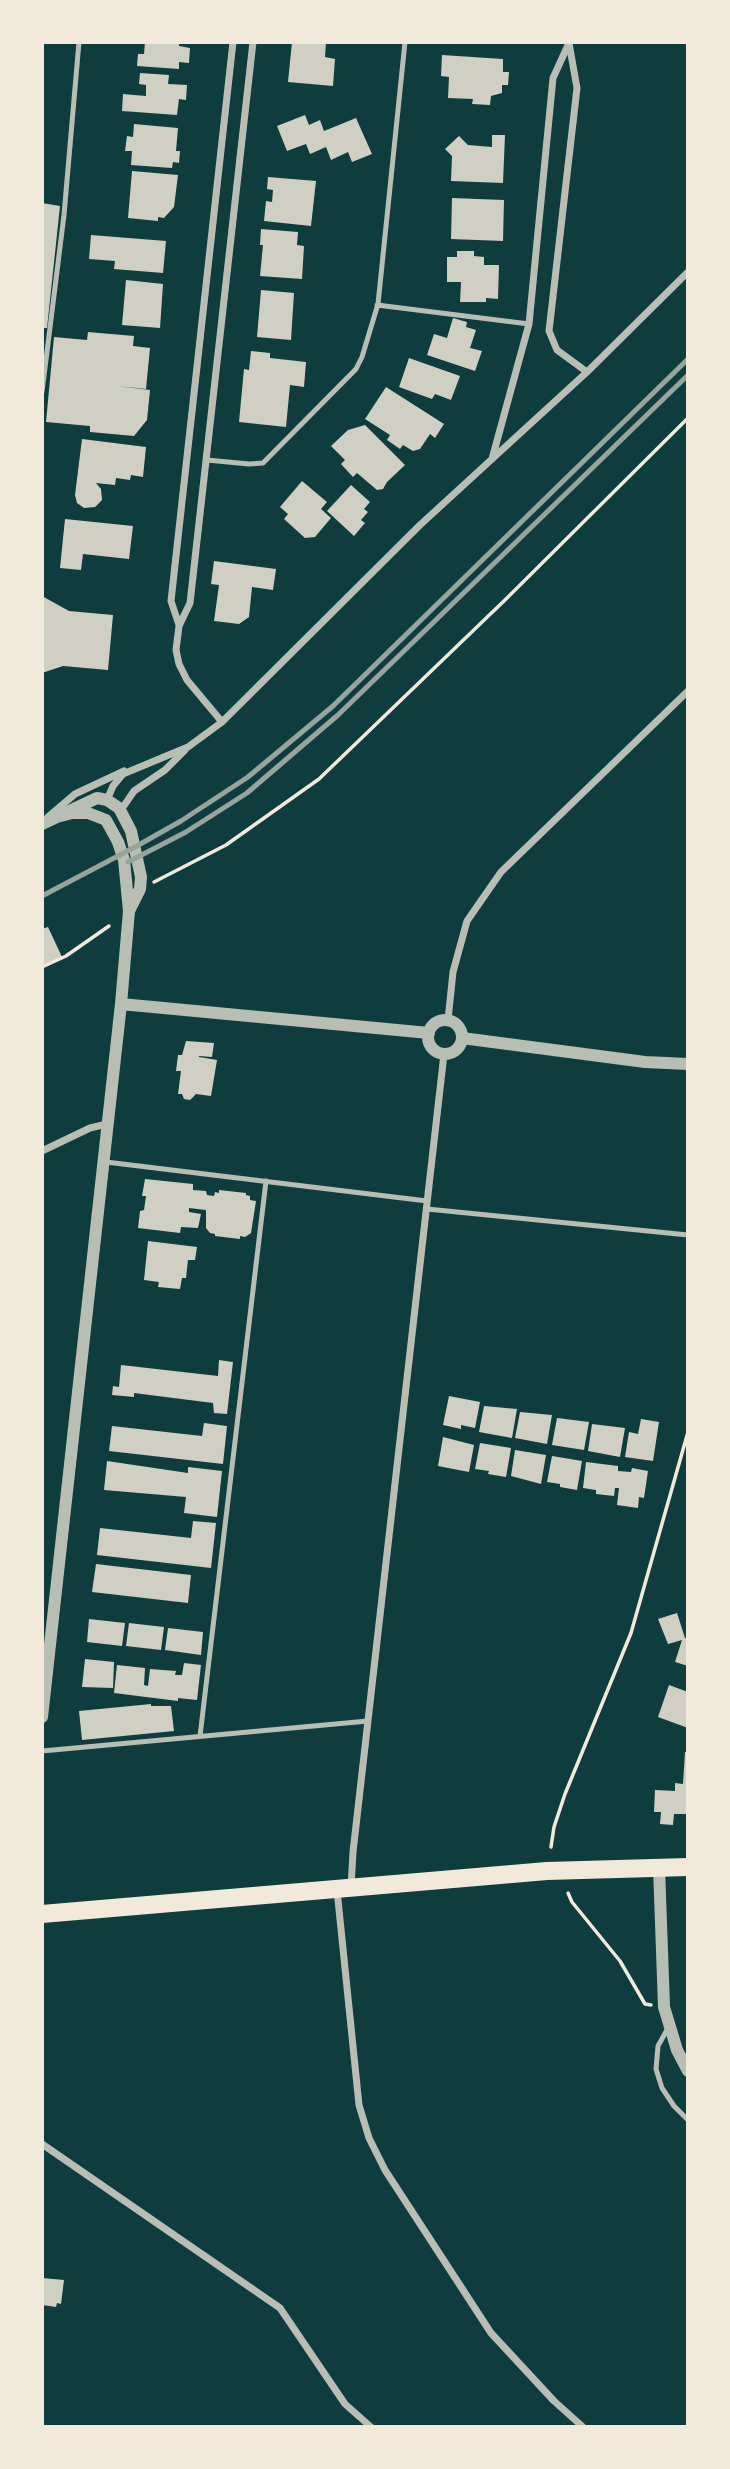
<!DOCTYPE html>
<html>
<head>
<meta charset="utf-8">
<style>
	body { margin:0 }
	#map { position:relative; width:730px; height:2469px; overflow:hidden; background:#0f3d3e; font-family:Mulish,sans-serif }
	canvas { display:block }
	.frame { position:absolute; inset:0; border:44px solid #f1e9da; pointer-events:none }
</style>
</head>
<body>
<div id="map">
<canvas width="730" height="2469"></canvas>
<div class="frame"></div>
</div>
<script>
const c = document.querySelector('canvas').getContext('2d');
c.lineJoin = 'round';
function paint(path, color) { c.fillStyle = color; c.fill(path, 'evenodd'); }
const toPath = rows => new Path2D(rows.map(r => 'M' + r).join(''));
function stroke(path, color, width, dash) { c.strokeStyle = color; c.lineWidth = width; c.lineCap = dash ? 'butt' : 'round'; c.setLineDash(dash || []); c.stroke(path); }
const building = toPath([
	[145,42,179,42,179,46,190,48,189,63,179,62,179,69,137,66,138,54,144,54],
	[292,42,326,42,325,57,335,59,333,86,288,82],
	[442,55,503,59,503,72,509,72,508,85,502,85,502,93,491,96,490,105,472,104,473,99,448,98,449,77,441,76],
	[140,73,169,75,168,84,187,85,186,100,179,99,177,115,122,111,123,94,146,96,146,85,139,84],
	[305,115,309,125,320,120,324,131,356,118,372,154,352,162,348,152,331,160,326,147,310,154,306,144,287,151,277,126],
	[134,124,178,128,176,151,180,151,179,163,173,162,172,168,131,165,132,151,125,151,127,136,133,137],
	[492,135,505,135,503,183,451,181,452,156,445,149,459,136,468,145,492,147],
	[132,171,178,175,174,207,164,218,158,217,158,221,128,218],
	[268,177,316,181,311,226,264,221,266,201,272,202,273,190,267,189],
	[452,198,504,200,503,241,451,239],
	[42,203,60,206,47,328,42,328],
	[261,229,298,232,297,245,304,246,302,279,260,276,263,245,260,245],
	[91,235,166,241,163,273,114,269,115,261,89,259],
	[457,251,474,251,474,256,484,257,484,265,499,265,498,299,486,298,486,302,460,302,461,282,447,282,447,257,457,257],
	[126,280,163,284,160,328,122,325],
	[261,290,294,293,291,340,257,337],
	[453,318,467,322,466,327,476,330,470,348,482,351,475,371,427,355,434,334,447,338],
	[88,332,134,336,133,346,150,348,146,389,117,386,150,390,147,420,134,436,90,432,90,426,46,422,54,337,87,340],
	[251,351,270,353,270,358,306,362,304,387,290,385,286,427,239,422,244,369,249,370],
	[409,358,460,376,451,400,435,394,432,399,399,387],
	[386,387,444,424,435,438,430,434,420,449,413,451,403,445,400,449,387,440,390,435,365,419],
	[365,425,405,465,387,482,383,489,377,490,357,473,353,477,341,464,345,460,331,446,348,430],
	[82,439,146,447,143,477,131,475,130,480,116,478,115,485,96,483,101,489,102,500,95,507,84,508,77,503,75,495],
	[302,481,327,502,321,509,331,518,315,537,305,538,284,519,288,514,280,507],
	[351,485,370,502,364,509,368,512,361,520,365,523,354,536,327,511],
	[65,519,133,526,129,559,83,554,81,570,60,568],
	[214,561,276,569,273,590,252,587,249,617,239,624,214,621,219,585,211,584],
	[42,596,69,611,113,615,108,670,63,666,42,673],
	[48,927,62,957,42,966,42,929],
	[186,1041,214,1043,212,1057,199,1056,199,1057,217,1060,211,1096,196,1094,190,1100,184,1099,182,1094,178,1094,181,1071,176,1071,178,1055,182,1055],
	[145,1179,193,1184,193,1190,206,1191,207,1195,214,1196,215,1192,219,1193,219,1190,246,1193,246,1195,250,1196,250,1200,256,1201,251,1233,245,1237,240,1236,240,1239,215,1236,215,1234,210,1233,206,1228,206,1210,189,1208,189,1212,201,1214,198,1228,181,1227,180,1233,138,1228,140,1211,144,1210,146,1196,142,1196],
	[148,1241,197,1247,195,1260,188,1260,186,1278,182,1278,180,1289,158,1287,159,1282,144,1280],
	[219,1360,233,1362,227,1414,214,1413,213,1403,134,1393,134,1397,112,1395,113,1386,119,1387,121,1365,218,1376],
	[449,1396,480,1402,475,1428,461,1425,461,1429,443,1425],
	[484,1406,517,1409,512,1438,479,1432],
	[520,1412,552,1415,547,1444,515,1438],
	[557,1418,589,1422,584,1450,552,1445],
	[641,1419,659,1422,653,1461,625,1457,629,1432,638,1434],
	[204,1423,227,1426,223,1464,109,1451,112,1426,202,1436],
	[592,1424,625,1428,620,1457,588,1451],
	[443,1437,474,1445,469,1472,438,1466],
	[480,1443,511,1448,506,1477,488,1474,489,1471,475,1469],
	[515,1450,546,1455,541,1484,511,1476],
	[552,1456,582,1461,577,1490,560,1487,560,1484,547,1482],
	[107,1461,188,1473,188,1467,222,1471,217,1517,184,1513,186,1497,104,1490],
	[586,1462,618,1466,618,1471,631,1472,632,1468,648,1471,644,1498,639,1497,638,1508,617,1505,619,1488,615,1488,614,1496,596,1494,596,1490,583,1488],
	[193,1521,216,1523,211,1568,97,1555,100,1528,191,1538],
	[96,1564,191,1575,188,1603,92,1592],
	[677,1613,685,1638,688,1639,688,1666,675,1662,682,1640,668,1644,658,1619],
	[89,1619,125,1623,122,1646,87,1642],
	[129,1623,164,1627,161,1650,126,1646],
	[168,1628,203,1632,201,1655,165,1650],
	[85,1659,114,1662,113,1688,82,1687],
	[184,1663,201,1665,197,1700,178,1698,178,1701,114,1693,117,1665,145,1668,144,1685,148,1686,150,1669,176,1671,175,1675,182,1675],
	[669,1685,688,1692,688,1728,658,1717],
	[151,1704,151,1706,171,1706,174,1731,82,1740,79,1711],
	[685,1752,688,1752,688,1814,674,1814,673,1825,660,1824,661,1812,654,1812,655,1790,675,1791,675,1783,683,1784],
	[42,2278,64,2280,61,2304,57,2303,56,2307,42,2305]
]);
const path = toPath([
	[154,882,226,845,319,779,506,599,688,418],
	[42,967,66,956,109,926],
	[551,1847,554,1827,565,1794,631,1633,688,1432],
	[568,1893,572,1902,620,1961,645,2004,651,2005]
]);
const service = toPath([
	[377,305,529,324],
	[42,392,64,215,79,42],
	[207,460,249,464,263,463,356,369,362,357,378,304,405,42],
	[106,1162,427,1201],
	[427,1209,688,1235],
	[200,1736,266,1181],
	[42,1751,368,1721],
	[668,2028,658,2046,656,2069,662,2088,674,2106,688,2120]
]);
const minor = toPath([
	[569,43,577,88,549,331,557,350,587,372],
	[492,459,529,324,553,78,569,43],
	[179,625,171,601,233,42],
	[222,722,187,680,179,664,176,650,179,626,190,603,253,42],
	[107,800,113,786,123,774,188,747,222,722,420,525,587,372,688,272],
	[121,810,134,791,165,770,185,750],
	[48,817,75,794,124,771],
	[448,1020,453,972,467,921,501,872,688,691],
	[42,1151,90,1128,107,1124],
	[351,1887,353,1852,444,1054],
	[337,1890,359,2105,369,2138,385,2170,491,2333,554,2401,583,2427],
	[42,2144,280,2308,345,2404,371,2427]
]);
const tertiary = toPath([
	[42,824,97,798,107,800,119,808,131,831,141,877,140,889,129,911],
	[121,1004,429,1033],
	'428 1037a17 17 0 1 1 34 0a17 17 0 1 1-34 0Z',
	[462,1038,645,1062,688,1064],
	[42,1717,121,1004,129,911,124,860,118,842,106,820,88,813,72,813,53,818],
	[659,1867,664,2007,677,2050,688,2071]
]);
const primary = toPath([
	[42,1914,547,1871,688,1867]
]);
const rail = toPath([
	[128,862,186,832,247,793,338,715,688,375],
	[42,896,135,847,181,821,248,777,333,706,688,359]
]);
paint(building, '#cfcfc3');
stroke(path, '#f1e9da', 3.5);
stroke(service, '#b8beb3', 5);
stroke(minor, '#b8beb3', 7);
stroke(tertiary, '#b8beb3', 12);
stroke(primary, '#f1e9da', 18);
stroke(rail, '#97a49c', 5);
</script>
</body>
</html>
